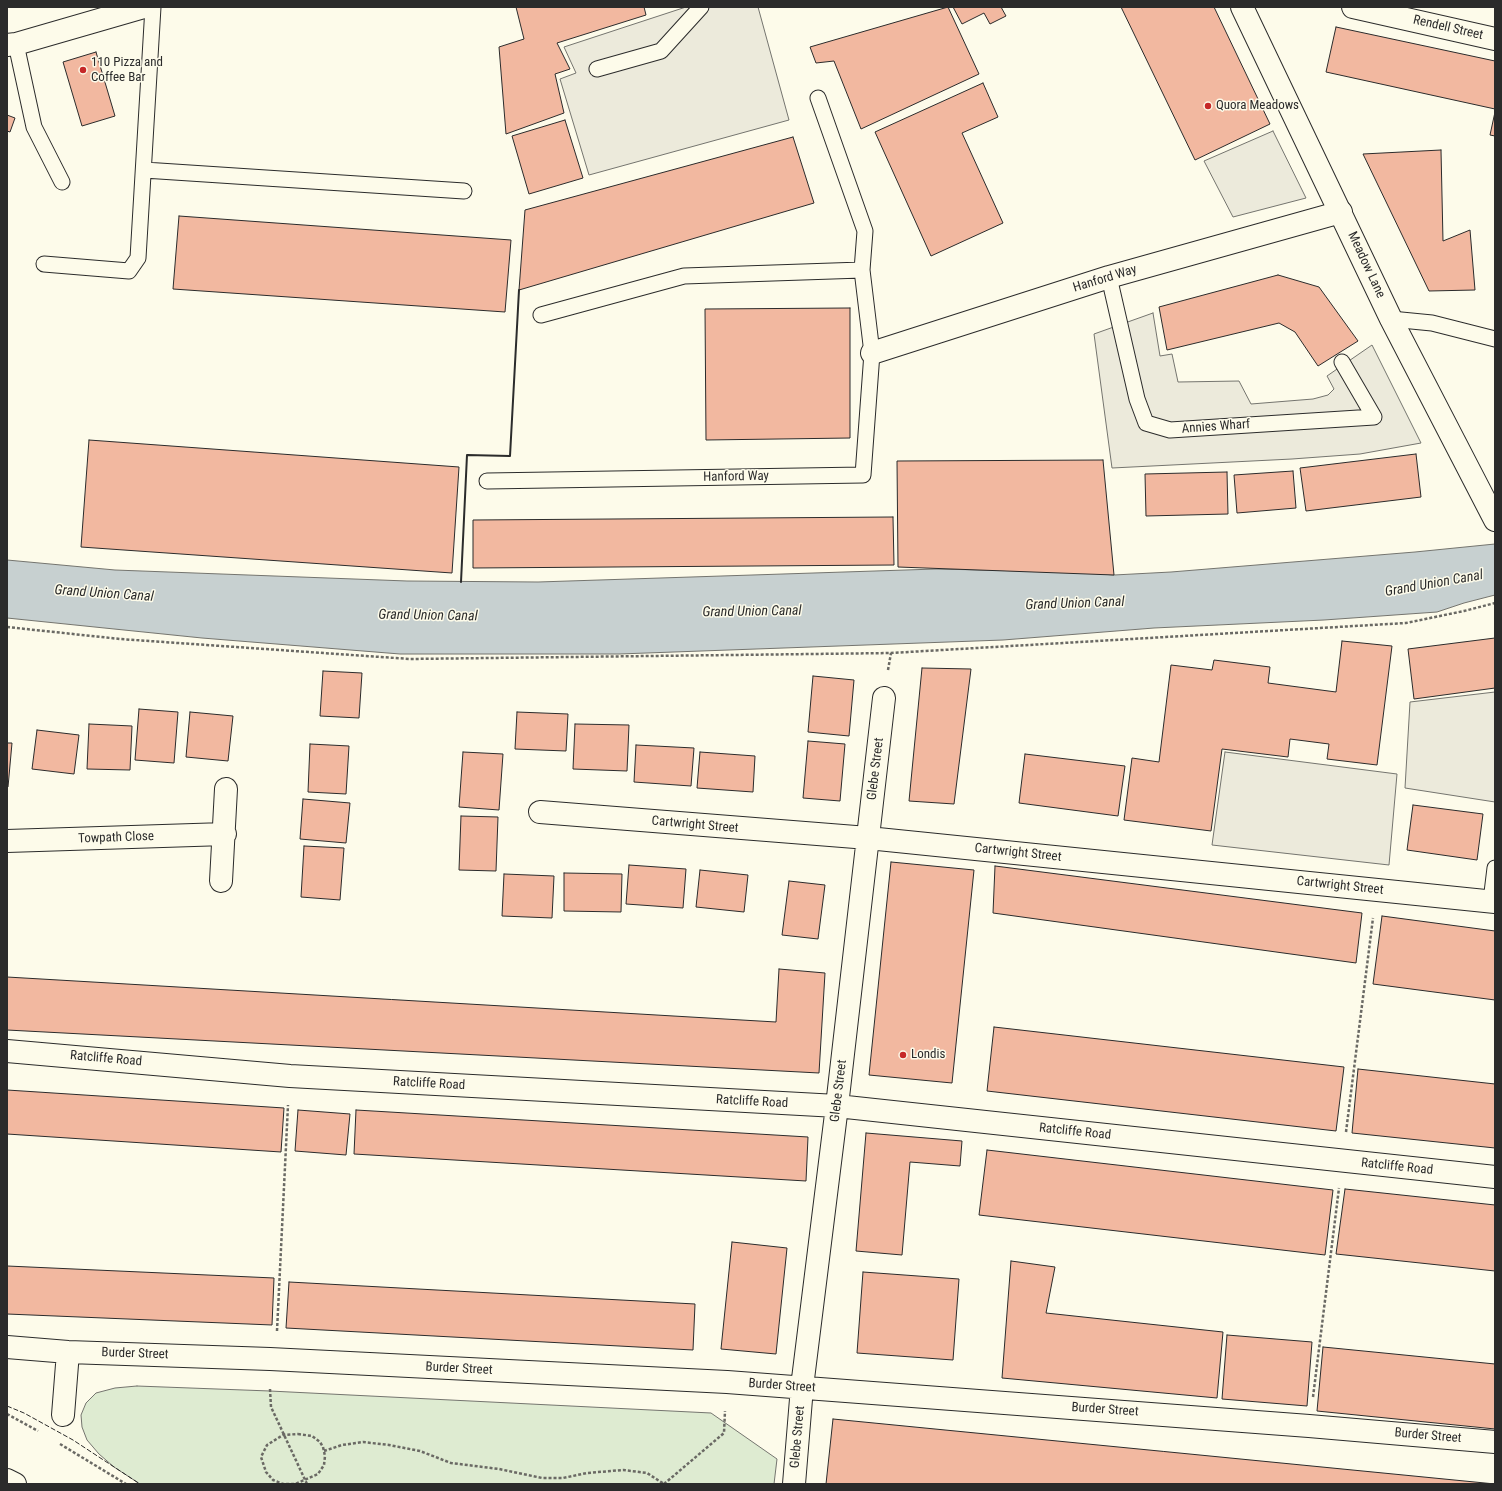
<!DOCTYPE html>
<html>
<head>
<meta charset="utf-8">
<style>
	body { margin:0 }
	#map { position:relative; width:1502px; height:1491px; overflow:hidden; background:#fdfbea; font-family:"Roboto Condensed",sans-serif }
	canvas { display:block }
	.frame { position:absolute; inset:0; border:8px solid #2b2b2b; pointer-events:none }
</style>
</head>
<body>
<div id="map">
<canvas width="1502" height="1491"></canvas>
<div class="frame"></div>
</div>
<script>
const c = document.querySelector('canvas').getContext('2d');
c.lineJoin = 'round';
function paint(path, color) { c.fillStyle = color; c.fill(path, 'evenodd'); }
const toPath = rows => new Path2D(rows.map(r => 'M' + r).join(''));
function stroke(path, color, width, dash) { c.strokeStyle = color; c.lineWidth = width; c.lineCap = dash ? 'butt' : 'round'; c.setLineDash(dash || []); c.stroke(path); }
function drawText(font, color, halo, rows, align = 'center') {
  c.font = font + ' "Roboto Condensed",sans-serif'; c.lineWidth = 3; c.setLineDash([]); c.textBaseline = 'middle'; c.strokeStyle = halo; c.fillStyle = color; for (const [text, x, y, turn = 0] of rows) {
    c.save(); c.translate(x, y); c.rotate((+turn || 0) * Math.PI / 180); c.textAlign = isNaN(turn) ? turn : align; if (halo) c.strokeText(text, 0, 0); c.fillText(text, 0, 0); c.restore();
  }
}
const green = toPath([
	[137,1386,270,1391,711,1413,777,1459,774,1484,140,1484,114,1467,99,1454,87,1440,82,1427,81,1415,86,1403,96,1393,115,1388,137,1386]
]);
const parking = toPath([
	[686,7,758,7,789,120,589,175,560,79,576,73,564,47,686,7],
	[1273,131,1306,198,1233,217,1204,161,1273,131],
	[1153,313,1160,356,1172,354,1178,382,1239,381,1251,404,1313,399,1328,395,1334,389,1327,376,1372,345,1421,443,1360,454,1292,459,1112,468,1094,334,1153,313],
	[1495,692,1495,802,1405,788,1410,702,1495,692],
	[1225,752,1397,774,1389,865,1212,845,1225,752]
]);
const water = toPath([
	[1495,544,1495,595,1464,603,1437,612,1324,620,1154,628,1003,640,619,654,400,654,202,638,7,618,7,560,115,570,407,581,538,582,936,569,1077,572,1114,575,1171,572,1415,552,1495,544]
]);
const building = toPath([
	[516,7,644,7,646,15,557,43,570,69,555,74,564,113,506,134,499,47,524,39,516,7],
	[948,7,979,74,861,129,834,61,816,63,810,47,948,7],
	[953,7,1001,7,1006,16,990,24,984,13,962,24,953,7],
	[1121,7,1214,7,1270,124,1195,160,1121,7],
	[1336,27,1495,61,1495,109,1326,72,1336,27],
	[96,52,115,116,82,126,63,62,96,52],
	[983,83,998,117,962,133,1003,223,931,256,875,132,983,83],
	[1495,112,1495,136,1490,135,1495,112],
	[7,115,15,118,10,132,7,131,7,115],
	[565,120,583,178,529,194,512,136,565,120],
	[793,137,814,203,519,290,525,210,793,137],
	[1441,150,1443,241,1470,230,1475,290,1429,291,1363,154,1441,150],
	[179,216,511,240,505,312,173,289,179,216],
	[1278,275,1319,287,1358,341,1318,366,1295,332,1279,323,1167,350,1159,307,1278,275],
	[850,308,850,438,706,440,705,309,850,308],
	[89,440,459,467,452,573,81,547,89,440],
	[1416,454,1421,497,1306,511,1300,468,1416,454],
	[1103,460,1114,575,898,567,897,461,1103,460],
	[1293,471,1296,508,1237,513,1234,475,1293,471],
	[1227,472,1228,514,1146,516,1145,474,1227,472],
	[893,517,894,565,473,568,473,520,893,517],
	[1495,638,1495,688,1414,699,1408,649,1495,638],
	[1342,641,1392,646,1377,765,1327,759,1329,744,1290,739,1288,757,1222,749,1211,831,1124,820,1132,758,1159,762,1171,665,1212,670,1214,660,1270,667,1268,683,1336,692,1342,641],
	[922,668,971,669,954,804,909,801,922,668],
	[323,671,362,673,359,718,320,716,323,671],
	[813,676,854,680,849,736,808,732,813,676],
	[139,709,178,712,174,763,135,760,139,709],
	[190,712,233,716,228,761,186,757,190,712],
	[517,712,568,714,566,751,515,749,517,712],
	[89,724,132,726,130,770,87,769,89,724],
	[575,724,629,725,627,771,573,769,575,724],
	[37,730,79,735,74,774,32,769,37,730],
	[808,741,845,744,840,801,803,798,808,741],
	[7,743,12,743,8,787,7,787,7,743],
	[310,744,349,746,346,794,308,792,310,744],
	[636,745,694,748,691,786,634,782,636,745],
	[463,752,503,754,499,810,459,807,463,752],
	[700,752,755,756,753,792,697,788,700,752],
	[1025,754,1125,766,1118,816,1019,803,1025,754],
	[303,799,350,803,346,843,300,839,303,799],
	[1413,805,1483,814,1477,860,1407,850,1413,805],
	[461,816,498,817,496,871,459,870,461,816],
	[304,846,344,848,340,900,301,897,304,846],
	[891,862,974,870,952,1083,869,1075,891,862],
	[629,865,686,869,683,908,626,904,629,865],
	[995,866,1362,913,1356,963,993,913,995,866],
	[700,870,748,875,744,912,696,907,700,870],
	[564,873,622,874,621,912,564,911,564,873],
	[504,874,554,876,552,918,502,916,504,874],
	[789,881,825,885,818,939,782,935,789,881],
	[1382,916,1495,931,1495,1000,1373,984,1382,916],
	[779,969,825,973,819,1073,7,1030,7,977,776,1022,779,969],
	[994,1027,1344,1067,1336,1131,987,1091,994,1027],
	[1358,1069,1495,1084,1495,1148,1352,1133,1358,1069],
	[7,1090,284,1108,281,1152,7,1134,7,1090],
	[298,1110,350,1114,346,1155,295,1151,298,1110],
	[356,1110,808,1137,806,1181,354,1154,356,1110],
	[866,1133,962,1141,960,1166,910,1162,902,1255,856,1251,866,1133],
	[987,1150,1333,1190,1325,1255,979,1215,987,1150],
	[1345,1189,1495,1205,1495,1271,1336,1254,1345,1189],
	[732,1242,787,1248,776,1354,721,1349,732,1242],
	[1011,1261,1055,1267,1046,1313,1223,1332,1217,1398,1002,1378,1011,1261],
	[7,1266,274,1278,272,1325,7,1314,7,1266],
	[863,1272,959,1279,953,1360,857,1353,863,1272],
	[289,1282,695,1304,693,1350,286,1328,289,1282],
	[1227,1335,1312,1342,1307,1406,1222,1399,1227,1335],
	[1323,1347,1495,1364,1495,1429,1317,1411,1323,1347],
	[833,1419,1495,1484,826,1484,833,1419]
]);
const path = toPath([
	[7,627,120,639,410,659,891,653,1406,623,1464,611,1495,603],
	[888,670,891,653],
	[1346,1132,1373,918],
	[277,1331,288,1105],
	[270,1389,271,1407,307,1484],
	[1313,1397,1339,1188],
	[7,1414,38,1431],
	[298,1434,312,1436,320,1442,323,1447,325,1456,324,1465,318,1474,295,1484,283,1484,273,1480,266,1472,261,1457,267,1445,283,1435,298,1434],
	[60,1444,126,1484],
	[324,1451,342,1445,363,1442,389,1445,420,1451,451,1463,499,1469,542,1478,563,1478,587,1473,623,1470,647,1473,664,1484],
	[664,1484,724,1433,725,1411]
]);
const lane = toPath([
	[16,44,34,127,62,182],
	[597,69,661,51,701,7],
	[144,170,464,191],
	[44,264,129,271,138,258,153,7],
	[1109,277,1137,399,1146,423,1170,430,1374,417,1342,362],
	[541,315,684,276,862,270],
	[1391,319,1432,323,1495,339],
	[487,481,863,475,872,353,862,270,865,231,818,98],
	[1491,901,1495,868]
]);
const street = toPath([
	[1353,7,1495,39],
	[872,353,1109,277,1341,212],
	[540,812,868,838,1495,902],
	[7,841,225,834],
	[221,881,226,789],
	[7,1051,290,1076,837,1106,1495,1177],
	[7,1347,68,1352,270,1359,727,1382,1309,1426,1495,1442],
	[63,1415,68,1352],
	[794,1484,802,1387,837,1106,884,698]
]);
const secondary = toPath([
	[1242,7,1391,319,1495,520],
	[7,45,16,44,144,7]
]);
const primary = toPath([
	[7,1480,15,1484]
]);
const fence = toPath([
	[7,1406,24,1413,73,1440,140,1484]
]);
const wall = toPath([
	[461,582,467,455,510,456,519,290]
]);
const markers = [
	[83,70,4,"#c62828"],
	[1208,106,4,"#c62828"],
	[903,1055,4,"#c62828"]
];
const streetNames = [
	["Rendell Street",1448,28,13],
	["Meadow Lane",1366,265,65],
	["Hanford Way",1105,279,-17],
	["Annies Wharf",1216,427,-4],
	["Hanford Way",736,477,-1],
	["Glebe Street",876,769,-83],
	["Cartwright Street",695,825,5],
	["Towpath Close",116,838,-2],
	["Cartwright Street",1018,853,6],
	["Cartwright Street",1340,886,6],
	["Ratcliffe Road",106,1059,5],
	["Ratcliffe Road",429,1084,3],
	["Glebe Street",839,1091,-83],
	["Ratcliffe Road",752,1102,3],
	["Ratcliffe Road",1075,1132,6],
	["Ratcliffe Road",1397,1167,6],
	["Burder Street",135,1354,2],
	["Burder Street",459,1369,3],
	["Burder Street",782,1386,4],
	["Burder Street",1105,1410,4],
	["Burder Street",1428,1436,5],
	["Glebe Street",798,1437,-85]
];
const poiNames = [
	["110 Pizza and",91,63],
	["Coffee Bar",91,78],
	["Quora Meadows",1216,106],
	["Londis",911,1055]
];
const waterNames = [
	["Grand Union Canal",1434,584,-10],
	["Grand Union Canal",104,594,4],
	["Grand Union Canal",1075,604,-2],
	["Grand Union Canal",752,612,-1],
	["Grand Union Canal",428,616,1]
];
paint(green, '#deebd1');
stroke(green, '#74746e', 1);
paint(parking, '#eceadb');
stroke(parking, '#74746e', 1);
paint(water, '#c7d0d0');
stroke(water, '#74746e', 1);
paint(building, '#f2b8a0');
stroke(building, '#2b2b2b', 1);
stroke(lane, '#2b2b2b', 17);
stroke(street, '#2b2b2b', 24);
stroke(secondary, '#2b2b2b', 24);
stroke(primary, '#2b2b2b', 24);
stroke(path, '#6a6964', 2.5, [3, 2]);
stroke(lane, '#fdfbea', 15);
stroke(street, '#fdfbea', 22);
stroke(secondary, '#fdfbea', 22);
stroke(primary, '#fdfbea', 22);
stroke(fence, '#2b2b2b', 1, [5, 2]);
stroke(wall, '#2b2b2b', 2);
for (const [x, y, r, color] of markers) { const dot = new Path2D(); dot.arc(x, y, r, 0, 2 * Math.PI); c.fillStyle = color; c.fill(dot); stroke(dot, '#fdfbea', 1.5); }
drawText('13px', '#2b2b2b', '#fdfbea', streetNames);
drawText('13px', '#2b2b2b', '#fdfbea', poiNames, 'left');
drawText('italic 14px', '#2b2b2b', '#fdfbea', waterNames);
</script>
</body>
</html>
